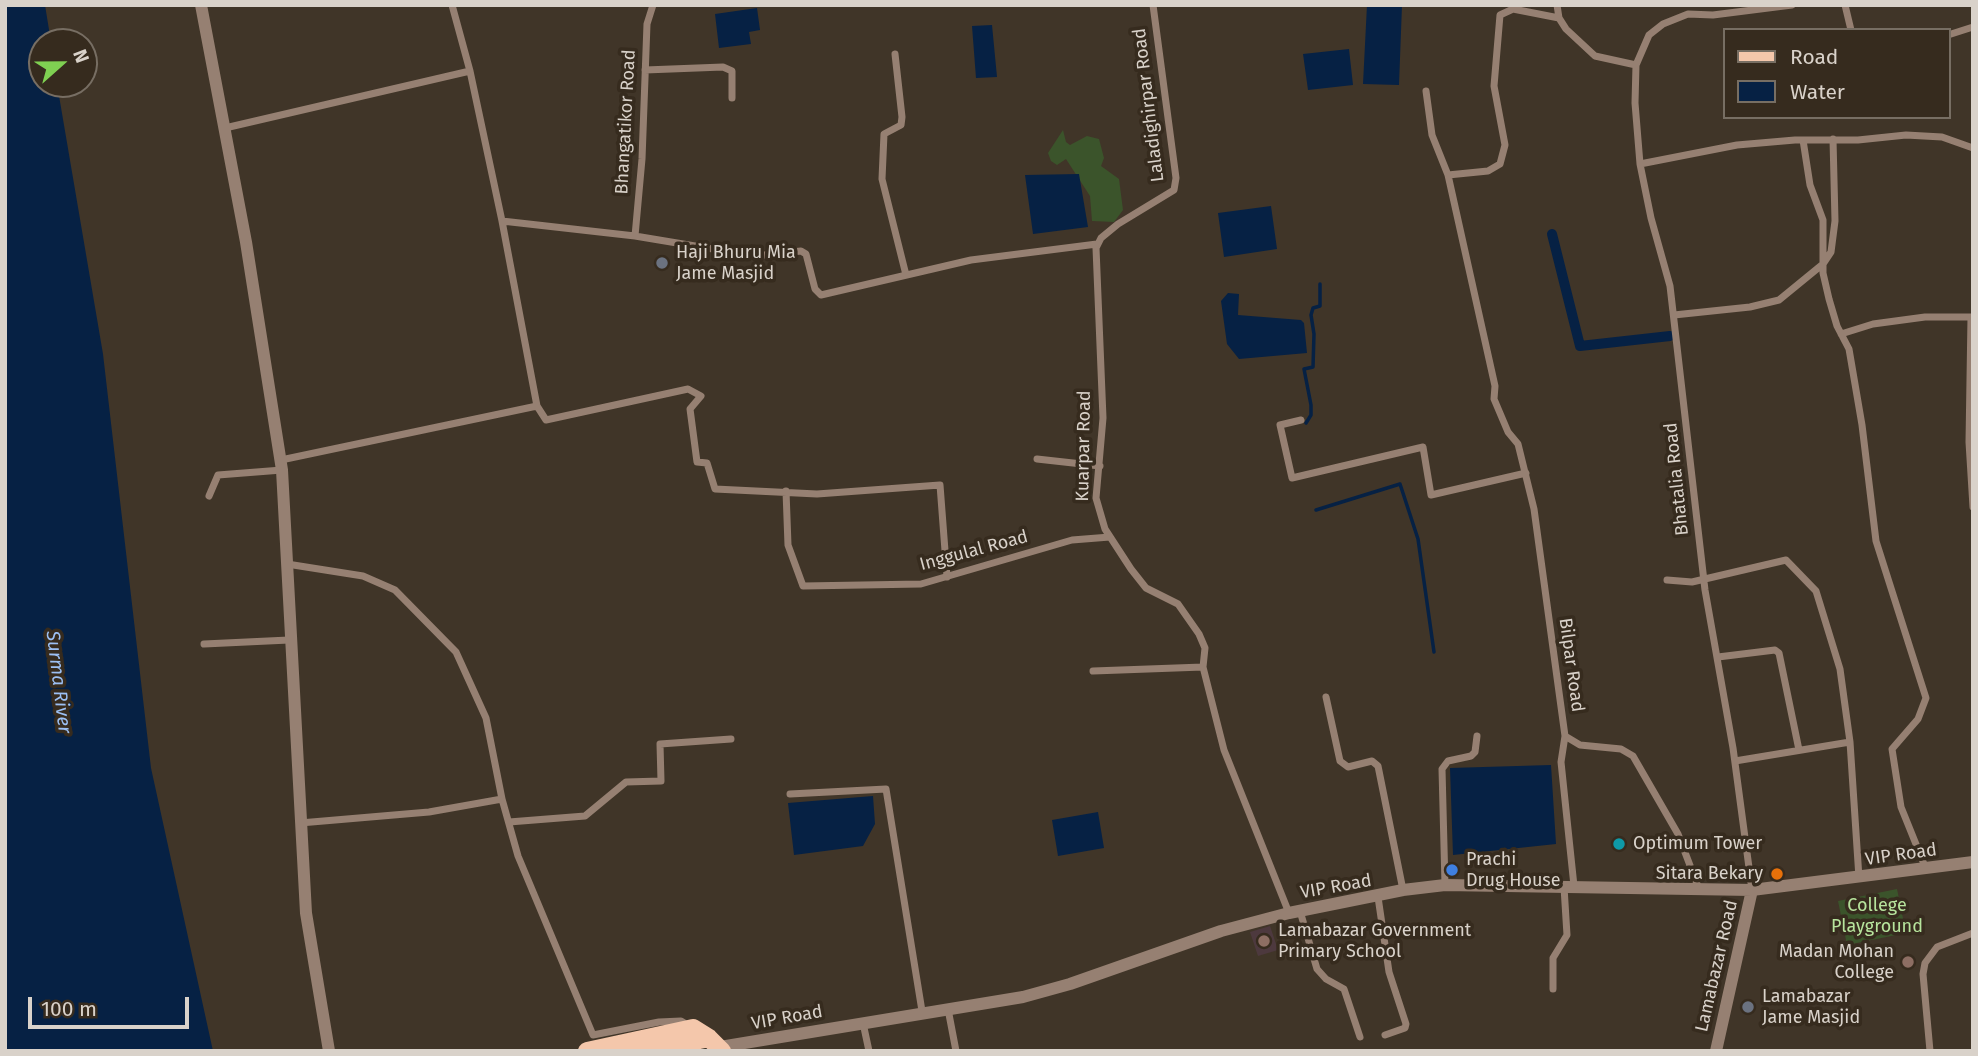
<!DOCTYPE html>
<html>
<head>
<meta charset="utf-8">
<style>
	body { margin:0 }
	#map { position:relative; width:1978px; height:1056px; overflow:hidden; background:#403528; font-family:"Fira Sans",sans-serif }
	canvas { display:block }
	.frame { position:absolute; inset:0; border:7px solid #d9d2ca; pointer-events:none }
	.legend { position:absolute; left:1723px; top:28px; width:228px; height:91px; box-sizing:border-box; background:#362b1e; border:2px solid #776e63; margin:0; padding:9px 12px; list-style:none; font-size:21px; color:#d9d2ca }
	.legend li { display:flex; align-items:center; gap:14px; height:35px }
	.legend b { width:35px; border:2px solid #776e63 }
	.north { position:absolute; left:28px; top:28px; width:70px; height:70px; box-sizing:border-box; background:#362b1e; border:2px solid #776e63; border-radius:50%; rotate:69deg; font-size:19px; font-weight:700; line-height:28px; text-align:center; color:#d9d2ca }
	.north::after { content:''; display:block; margin:auto; width:24px; height:32px; background:#7fd052; clip-path:polygon(50% 0,100% 100%,50% 72%,0 100%) }
	.scale { position:absolute; left:28px; top:997px; width:161px; height:32px; box-sizing:border-box; border:4px solid #d9d2ca; border-top:0; padding-left:9px; font-size:21px; line-height:24px; white-space:nowrap; color:#d9d2ca; -webkit-text-stroke:5px #362b1e; paint-order:stroke }
</style>
</head>
<body>
<div id="map">
<canvas width="1978" height="1056"></canvas>
<div class="frame"></div>
<ul class="legend">
<li><b style="height:9px;background:#f4c7ab"></b>Road</li>
<li><b style="height:19px;background:#062144"></b>Water</li>
</ul>
<div class="north">N</div>
<div class="scale">100 m</div>
</div>
<script>
const c = document.querySelector('canvas').getContext('2d');
c.lineJoin = 'round';
function paint(path, color) { c.fillStyle = color; c.fill(path, 'evenodd'); }
const toPath = rows => new Path2D(rows.map(r => 'M' + r).join(''));
function stroke(path, color, width, dash) { c.strokeStyle = color; c.lineWidth = width; c.lineCap = dash ? 'butt' : 'round'; c.setLineDash(dash || []); c.stroke(path); }
function drawText(font, color, halo, rows, align = 'center') {
  c.font = font + ' "Fira Sans",sans-serif'; c.lineWidth = 7; c.setLineDash([]); c.textBaseline = 'middle'; c.strokeStyle = halo; c.fillStyle = color; for (const [text, x, y, turn = 0] of rows) {
    c.save(); c.translate(x, y); c.rotate((+turn || 0) * Math.PI / 180); c.textAlign = isNaN(turn) ? turn : align; if (halo) c.strokeText(text, 0, 0); c.fillText(text, 0, 0); c.restore();
  }
}
const education = toPath([
	[1270,926,1278,950,1258,956,1250,932]
]);
const green = toPath([
	[1063,130,1066,142,1070,145,1087,136,1099,139,1104,158,1101,166,1119,179,1123,210,1114,222,1092,221,1090,196,1066,159,1057,165,1051,161,1048,153],
	[1897,889,1906,933,1847,945,1838,901]
]);
const water = toPath([
	[5,5,45,5,51,42,42,42,42,84,57,84,103,354,151,768,213,1051,5,1051],
	[1367,5,1402,5,1399,85,1363,84],
	[757,8,760,30,749,32,751,44,719,48,715,14],
	[992,25,997,77,976,78,972,26],
	[1349,49,1353,85,1308,90,1303,54],
	[1079,174,1088,227,1033,234,1025,175],
	[1271,206,1277,249,1224,257,1218,213],
	[1228,293,1239,294,1238,315,1301,320,1304,323,1307,353,1239,359,1227,344,1221,301],
	[1551,765,1556,844,1453,855,1450,768],
	[873,796,875,824,863,846,794,855,788,803],
	[1098,812,1104,848,1058,856,1052,820]
]);
const stream = toPath([
	[1306,423,1311,415,1311,405,1304,369,1313,367,1314,334,1311,315,1313,308,1320,306,1320,284],
	[1316,510,1400,484,1418,539,1434,652]
]);
const canal = toPath([
	[1552,234,1580,346,1670,336]
]);
const minor = toPath([
	[452,5,470,71,502,221,537,406,546,420,688,389,701,396,690,409,697,462,707,463,715,489,817,494,940,485,947,577],
	[1153,5,1176,178,1174,190,1118,224,1101,238,1096,248,1103,418,1096,498,1105,529,1131,569,1146,588,1178,604,1199,634,1205,648,1203,667,1224,750,1289,913],
	[1557,5,1559,18,1566,29,1595,56,1636,65],
	[1845,5,1851,30],
	[1948,35,1973,27],
	[895,54,902,117,901,125,884,134,882,179,906,275],
	[645,70,723,67,732,71,732,98],
	[1426,91,1432,135,1448,175,1495,386,1494,399,1508,432,1518,444,1534,509,1565,736,1580,745,1621,749,1633,756,1678,834,1699,889],
	[225,128,470,71],
	[1803,140,1810,185,1823,220,1823,273,1829,299,1837,326,1849,349,1862,425,1876,541,1926,698,1918,719,1892,749,1901,807,1926,869],
	[1640,164,1737,145,1795,140,1858,140,1906,135,1942,137,1973,148],
	[1448,175,1488,171,1500,164,1505,145,1494,86,1500,15,1513,9,1559,18],
	[502,221,635,236,755,256,801,251,806,254,815,289,821,295,971,260,1097,244],
	[635,236,642,159,647,24,653,5],
	[1674,315,1750,307,1779,300,1823,264,1831,252,1835,221,1833,139],
	[1971,317,1969,442,1973,507],
	[1841,334,1873,324,1925,317,1973,317],
	[1301,420,1280,425,1292,478,1423,447,1431,495,1526,473],
	[1037,459,1100,466],
	[281,460,537,406],
	[786,491,788,545,803,586,921,584,1072,540,1110,537],
	[209,496,218,475,282,470],
	[287,564,363,576,395,590,456,652,486,718,502,799,518,856,593,1035,659,1022,681,1021,689,1026],
	[1667,580,1692,582,1786,560,1816,591,1840,669,1850,742,1859,878],
	[204,644,289,640],
	[1718,657,1775,650,1779,653,1799,750],
	[1093,671,1203,667],
	[1326,697,1340,761,1348,767,1372,761,1378,766,1403,890],
	[1565,736,1561,762,1574,886],
	[1735,761,1850,742],
	[790,794,886,789,922,1011],
	[509,822,585,816,626,782,661,781,660,744,731,739],
	[300,823,429,812,502,799],
	[1445,885,1442,769,1448,761,1471,756,1475,752,1477,736],
	[1752,890,1733,748,1705,590,1670,286,1651,218,1640,164,1635,103,1636,65,1649,35,1663,24,1688,14,1713,15,1792,5],
	[1378,897,1389,972,1406,1024,1405,1028,1385,1035],
	[1300,911,1317,969,1326,979,1344,989,1360,1037],
	[1553,989,1553,958,1567,935,1564,887],
	[948,1009,956,1051],
	[863,1023,869,1051],
	[1930,1051,1923,974,1925,963,1937,947,1973,933]
]);
const tertiary = toPath([
	[201,5,246,242,282,470,306,913,329,1051],
	[720,1047,1023,997,1070,984,1221,931,1289,913,1403,890,1445,885,1752,890,1973,862],
	[1716,1051,1752,890]
]);
const primary = toPath([
	[587,1051,693,1028,709,1038,722,1051],
	[648,1051,709,1038]
]);
const markers = [
	[662,263,7,"#6b7280"],
	[1619,844,7,"#0f9aa8"],
	[1452,870,7,"#3f7fe0"],
	[1777,874,7,"#e8710a"],
	[1264,941,7,"#8d6e63"],
	[1908,962,7,"#8d6e63"],
	[1748,1007,7,"#6b7280"]
];
const streetNames = [
	["Laladighirpar Road",1149,105,-97],
	["Bhangatikor Road",626,122,-87],
	["Kuarpar Road",1084,446,-89],
	["Bhatalia Road",1677,479,-96],
	["Inggulal Road",974,551,-15],
	["Bilpar Road",1571,665,82],
	["VIP Road",1901,855,-8],
	["VIP Road",1336,887,-10],
	["Lamabazar Road",1717,966,-77],
	["VIP Road",787,1018,-10]
];
const poiNames = [
	["Haji Bhuru Mia",676,253],
	["Jame Masjid",676,274],
	["Optimum Tower",1633,844],
	["Prachi",1466,860],
	["Drug House",1466,881],
	["Sitara Bekary",1763,874,"right"],
	["Lamabazar Government",1278,931],
	["Primary School",1278,952],
	["Madan Mohan",1894,952,"right"],
	["College",1894,973,"right"],
	["Lamabazar",1762,997],
	["Jame Masjid",1762,1018]
];
const parkNames = [
	["College",1877,906],
	["Playground",1877,927]
];
const waterNames = [
	["Surma River",58,682,83]
];
paint(education, '#4d393e');
paint(green, '#3b542b');
paint(water, '#062144');
stroke(stream, '#062144', 3.5);
stroke(canal, '#062144', 10);
stroke(minor, '#968072', 7);
stroke(tertiary, '#968072', 12);
stroke(primary, '#f4c7ab', 18);
for (const [x, y, r, color] of markers) { const dot = new Path2D(); dot.arc(x, y, r, 0, 2 * Math.PI); c.fillStyle = color; c.fill(dot); stroke(dot, '#362b1e', 2.5); }
drawText('18px', '#d9d2ca', '#362b1e', streetNames);
drawText('18px', '#d9d2ca', '#362b1e', poiNames, 'left');
drawText('18px', '#b7e49d', '#362b1e', parkNames);
drawText('italic 19px', '#9cc0f4', '#362b1e', waterNames);
</script>
</body>
</html>
